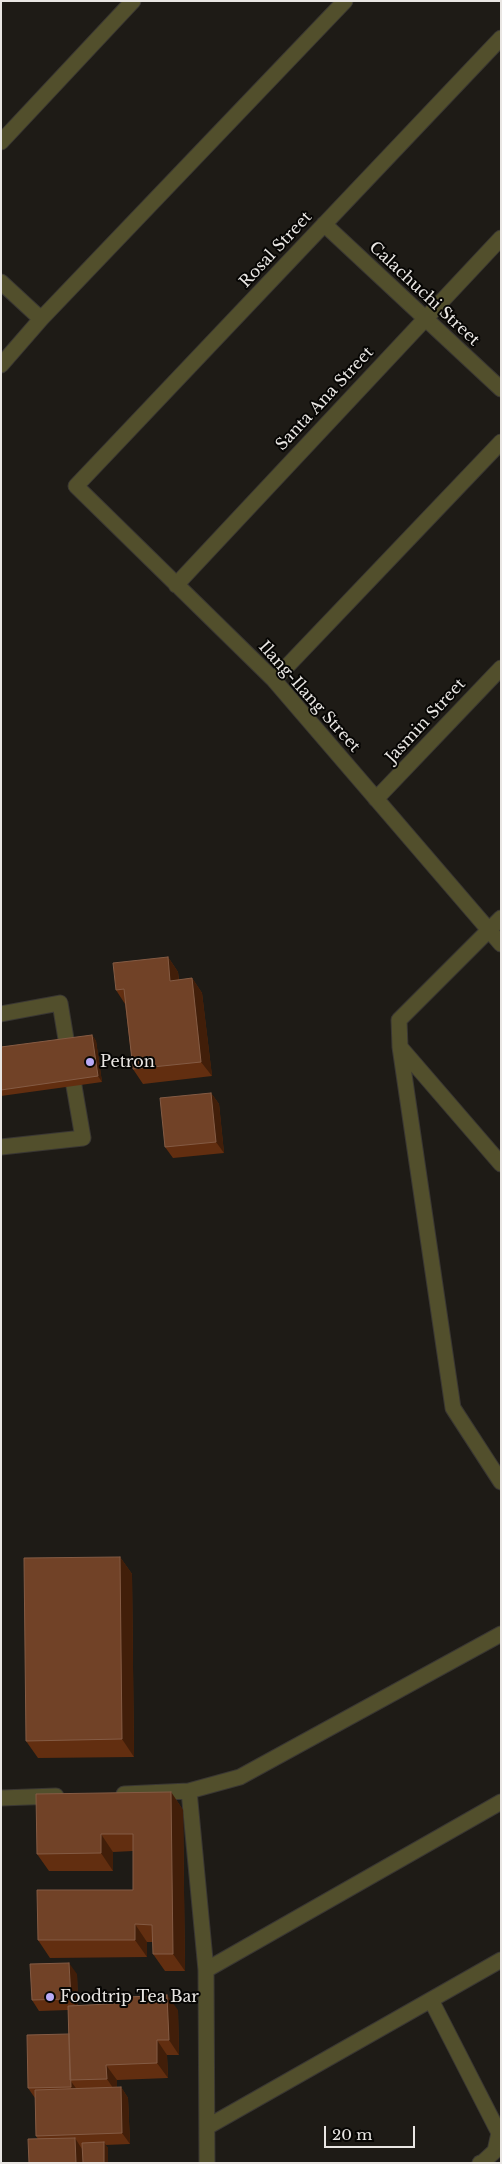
<!DOCTYPE html>
<html>
<head>
<meta charset="utf-8">
<style>
	body { margin:0 }
	#map { position:relative; width:502px; height:2164px; overflow:hidden; background:#1e1b16; font-family:"Libre Baskerville",serif }
	canvas { display:block }
	.frame { position:absolute; inset:0; border:2px solid #e9e6e3; pointer-events:none }
	.scale { position:absolute; left:324px; top:2126px; width:91px; height:22px; box-sizing:border-box; border:2px solid #e9e6e3; border-top:0; padding-left:6px; font-size:15px; line-height:18px; white-space:nowrap; color:#e9e6e3; -webkit-text-stroke:4px #070604; paint-order:stroke }
</style>
</head>
<body>
<div id="map">
<canvas width="502" height="2164"></canvas>
<div class="frame"></div>
<div class="scale">20 m</div>
</div>
<script>
const c = document.querySelector('canvas').getContext('2d');
c.lineJoin = 'round';
const toPath = rows => new Path2D(rows.map(r => 'M' + r).join(''));
function stroke(path, color, width, dash) { c.strokeStyle = color; c.lineWidth = width; c.lineCap = dash ? 'butt' : 'round'; c.setLineDash(dash || []); c.stroke(path); }
function paint(path, color) { c.fillStyle = color; c.fill(path, 'evenodd'); }
function drawText(font, color, halo, rows, align = 'center') {
  c.font = font + ' "Libre Baskerville",serif'; c.lineWidth = 4; c.setLineDash([]); c.textBaseline = 'middle'; c.strokeStyle = halo; c.fillStyle = color; for (const [text, x, y, turn = 0] of rows) {
    c.save(); c.translate(x, y); c.rotate((+turn || 0) * Math.PI / 180); c.textAlign = isNaN(turn) ? turn : align; if (halo) c.strokeText(text, 0, 0); c.fillText(text, 0, 0); c.restore();
  }
}
const lane = toPath([
	[1,1014,60,1003,67,1045],
	[1,1147,83,1138,74,1086]
]);
const street = toPath([
	[501,38,76,486,274,680,501,944],
	[1,142,133,1],
	[324,224,501,389],
	[1,282,41,319],
	[1,365,41,319,345,1],
	[176,585,501,238],
	[274,680,501,442],
	[376,799,501,668],
	[501,918,399,1020,400,1047,453,1408,501,1482],
	[400,1047,501,1164],
	[189,1791,206,1970,207,2163],
	[124,1794,189,1791,240,1777,501,1634],
	[1,1798,56,1796],
	[206,1970,501,1802],
	[431,2000,499,2133,495,2151,483,2162,480,2163],
	[207,2127,501,1960]
]);
const wall = toPath([
	[168,957,178,972,179,980,192,978,202,993,212,1076,143,1084,133,1069,125,1004,116,990],
	[92,1035,96,1041,102,1082,1,1096,1,1047],
	[211,1093,219,1104,224,1153,173,1158,165,1147],
	[120,1557,132,1574,134,1757,38,1758,26,1741],
	[171,1792,183,1810,185,1971,165,1971,153,1954,153,1942,147,1942,147,1957,50,1958,38,1940,133,1890,133,1851,113,1852,113,1871,49,1871,37,1854],
	[77,1974,78,2005,178,2010,179,2055,167,2055,168,2078,117,2080,117,2087,121,2087,128,2098,130,2144,105,2145,108,2148,108,2163,38,2139,36,2136,35,2098,28,2088,69,2034,68,2010,39,2011,32,2000]
]);
const shadedWall = toPath([
	[168,957,178,972,180,996,170,981],
	[192,978,202,993,212,1076,201,1062],
	[92,1035,96,1041,102,1082,98,1076],
	[211,1093,219,1104,224,1153,216,1142],
	[120,1557,132,1574,134,1757,122,1739],
	[171,1792,183,1810,185,1971,173,1954],
	[101,1834,113,1852,113,1871,101,1853],
	[135,1924,147,1942,147,1957,135,1940],
	[69,1963,77,1974,78,2010,71,1999],
	[167,1995,178,2010,179,2055,169,2040],
	[157,2040,167,2055,168,2078,157,2063],
	[106,2065,117,2080,117,2094,107,2079],
	[70,2080,78,2091,78,2098,71,2087],
	[121,2087,128,2098,130,2144,122,2133],
	[75,2138,82,2149,83,2163,76,2163],
	[104,2142,108,2148,108,2163,104,2163]
]);
const building = toPath([
	[168,957,170,981,192,978,201,1062,133,1069,124,989,116,990,113,963,168,957],
	[92,1035,98,1076,1,1090,1,1047,92,1035],
	[211,1093,216,1142,165,1147,160,1098,211,1093],
	[120,1557,122,1739,26,1741,24,1558,120,1557],
	[171,1792,173,1954,153,1954,152,1925,135,1924,135,1940,38,1940,37,1890,133,1890,133,1834,101,1834,101,1853,37,1854,36,1794,171,1792],
	[69,1963,71,1999,32,2000,30,1964,69,1963],
	[167,1995,169,2040,157,2040,157,2063,106,2065,107,2079,70,2080,68,2006,129,2003,129,1997,167,1995],
	[69,2034,71,2087,28,2088,27,2035,69,2034],
	[121,2087,122,2133,36,2136,35,2090,121,2087],
	[75,2138,76,2163,29,2163,28,2139,75,2138],
	[104,2142,104,2163,83,2163,82,2143,104,2142]
]);
const markers = [
	[90,1062,5,"#b9abf7"],
	[50,1997,5,"#b9abf7"]
];
const streetNames = [
	["Rosal Street",276,250,-47],
	["Calachuchi Street",424,294,43],
	["Santa Ana Street",325,399,-47],
	["Ilang-Ilang Street",309,697,48],
	["Jasmin Street",426,721,-47]
];
const poiNames = [
	["Petron",100,1062],
	["Foodtrip Tea Bar",60,1997]
];
stroke(lane, '#3a3733', 17);
stroke(street, '#3a3733', 17);
stroke(lane, '#524f2c', 15);
stroke(street, '#524f2c', 15);
paint(wall, '#622e10');
paint(shadedWall, '#411e09');
paint(building, '#714227');
stroke(building, '#845b44', 1);
for (const [x, y, r, color] of markers) { const dot = new Path2D(); dot.arc(x, y, r, 0, 2 * Math.PI); c.fillStyle = color; c.fill(dot); stroke(dot, '#070604', 2); }
drawText('16px', '#e9e6e3', '#070604', streetNames);
drawText('16px', '#e9e6e3', '#070604', poiNames, 'left');
</script>
</body>
</html>
